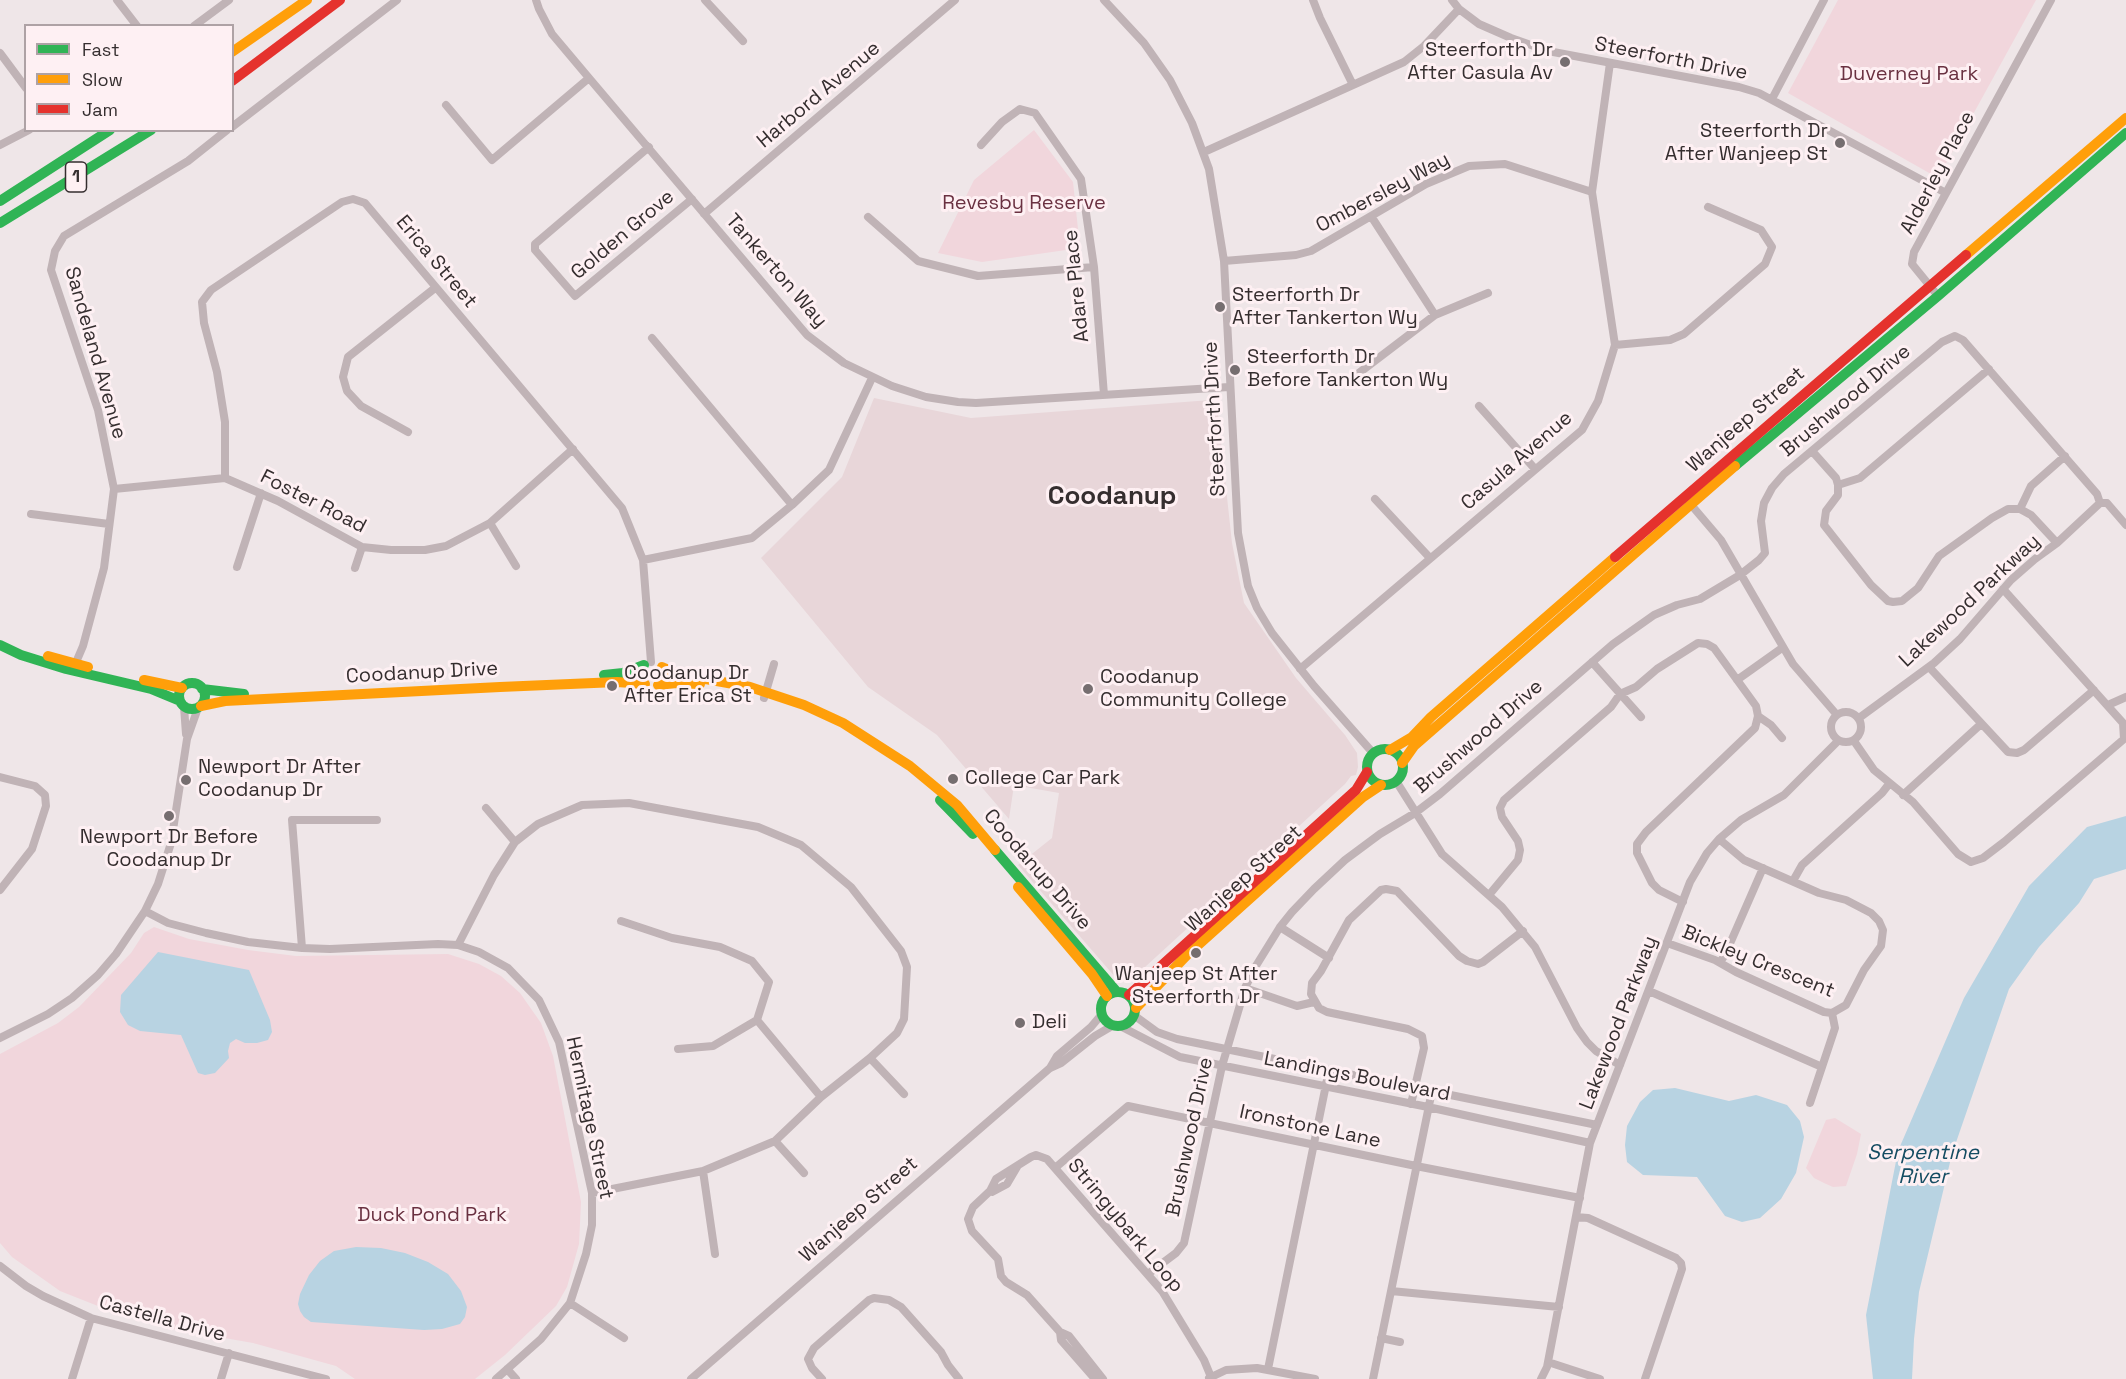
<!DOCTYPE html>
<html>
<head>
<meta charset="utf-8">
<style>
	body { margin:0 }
	#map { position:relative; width:2126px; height:1379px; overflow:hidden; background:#efe6e8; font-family:"Space Grotesk",sans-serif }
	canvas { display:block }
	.legend { position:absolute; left:24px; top:24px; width:210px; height:108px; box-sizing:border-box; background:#fef0f3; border:2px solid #aea2a5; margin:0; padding:8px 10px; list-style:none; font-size:18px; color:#352e2f }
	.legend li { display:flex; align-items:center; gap:12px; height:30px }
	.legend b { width:30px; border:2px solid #aea2a5 }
</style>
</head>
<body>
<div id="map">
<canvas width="2126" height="1379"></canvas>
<ul class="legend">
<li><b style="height:8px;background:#30b455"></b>Fast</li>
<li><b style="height:8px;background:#ff9f0a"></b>Slow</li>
<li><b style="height:8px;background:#e5322d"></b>Jam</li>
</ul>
</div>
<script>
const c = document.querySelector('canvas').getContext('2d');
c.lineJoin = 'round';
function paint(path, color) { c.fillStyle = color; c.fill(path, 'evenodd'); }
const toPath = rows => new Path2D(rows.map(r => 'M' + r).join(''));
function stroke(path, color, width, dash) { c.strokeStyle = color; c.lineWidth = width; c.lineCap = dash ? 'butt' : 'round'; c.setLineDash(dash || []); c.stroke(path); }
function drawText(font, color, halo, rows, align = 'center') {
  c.font = font + ' "Space Grotesk",sans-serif'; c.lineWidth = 6; c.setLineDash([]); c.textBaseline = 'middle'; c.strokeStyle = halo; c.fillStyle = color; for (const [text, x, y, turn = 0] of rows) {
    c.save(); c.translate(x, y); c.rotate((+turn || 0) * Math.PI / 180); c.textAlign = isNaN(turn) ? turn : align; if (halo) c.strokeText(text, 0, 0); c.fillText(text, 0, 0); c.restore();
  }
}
const built = toPath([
	[874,398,971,418,1211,400,1217,405,1232,543,1244,603,1296,678,1345,735,1357,753,1358,767,1356,775,1351,776,1345,784,1133,978,1116,978,1018,865,1052,838,1059,793,1014,785,1009,819,937,735,868,687,761,558,842,477]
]);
const green = toPath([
	[1838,0,2036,0,1938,178,1788,93],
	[1034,130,1073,182,1080,248,982,262,938,253,974,180],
	[154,927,189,939,248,950,296,956,448,954,479,964,501,976,520,993,541,1023,553,1056,581,1202,579,1244,567,1287,556,1306,505,1355,475,1379,355,1379,336,1366,253,1343,173,1329,108,1310,60,1291,12,1257,0,1243,0,1054,58,1023,79,1007,131,953,144,933],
	[1835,1118,1861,1134,1857,1154,1846,1186,1833,1187,1824,1183,1814,1178,1806,1168,1826,1120]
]);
const water = toPath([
	[2126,816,2126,869,2094,879,2079,903,2039,947,2009,989,1952,1154,1919,1292,1914,1339,1912,1379,1873,1379,1866,1315,1898,1151,1964,998,2029,886,2087,827],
	[158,952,249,970,270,1020,272,1032,268,1040,257,1043,245,1043,236,1039,230,1043,228,1051,229,1058,215,1073,205,1075,198,1073,181,1035,140,1031,128,1025,120,1012,121,995],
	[1675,1088,1729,1101,1756,1095,1787,1105,1800,1121,1804,1137,1796,1173,1781,1199,1760,1218,1742,1222,1725,1216,1697,1177,1643,1175,1627,1162,1625,1145,1627,1126,1640,1102,1653,1090],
	[356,1247,381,1248,405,1253,428,1262,448,1274,461,1291,467,1307,465,1317,460,1324,442,1329,424,1330,311,1322,304,1317,300,1311,298,1304,300,1294,309,1275,320,1261,334,1251]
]);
const street = toPath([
	[117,0,137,26],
	[536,0,539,9,552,34,589,78,807,335,844,363,892,386,926,397,958,402,976,403,1229,387],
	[705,0,743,41],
	[1104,0,1144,43,1170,80,1192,123,1209,169,1224,261,1238,533,1248,586,1257,608,1272,633,1314,686,1373,753],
	[1313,0,1320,18,1353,85],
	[1452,0,1459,9,1479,24,1511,38,1548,51,1739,87,1759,93,1946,193],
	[194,26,229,0],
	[0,53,26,88],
	[1772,99,1824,0],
	[446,105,492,160,589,78],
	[232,127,397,0],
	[0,145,29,130],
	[981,145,1002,122,1020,109,1035,113,1081,179,1094,267,1104,395],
	[649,147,535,244,535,250,575,296,692,199],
	[1204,152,1404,62,1424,46,1459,9],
	[704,214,955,0],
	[1371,216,1435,315],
	[868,217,918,261,978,276,1094,267],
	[1224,261,1296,255,1311,251,1426,184,1469,166,1505,164,1592,192],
	[1938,296,1912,264,1914,252,2051,0],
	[652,338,792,505],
	[1615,345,1670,340,1684,334,1765,264,1772,247,1761,230,1708,207],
	[1989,369,1860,478,1838,485,1838,495,1826,511,1824,525,1871,585,1888,601,1893,602,1902,601,1918,588,1939,556,1992,518,2008,509,2020,509,2031,486,2065,456],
	[1351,379,1435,315,1488,293],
	[1479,406,1535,469],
	[408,432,361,406,347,391,343,377,348,357,435,288],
	[1812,451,1836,478,1838,485],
	[225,478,225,422,217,372,204,323,202,302,211,290,342,202,353,199,365,203,622,508,643,560,651,662],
	[114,489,225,478,278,501,362,547,391,550,425,550,446,546,490,523,573,449],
	[1375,499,1430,558],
	[1687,500,1721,540,1793,664,1837,715],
	[2100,503,2107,503,2126,525],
	[2020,509,2031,515,2057,543],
	[31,514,109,524],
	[490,523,516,566],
	[643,560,752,538,792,505,829,470,872,378],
	[237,567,261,493],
	[355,568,362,547],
	[1592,662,1641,717],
	[74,667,83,646,104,568,114,489,98,410,51,270,55,251,64,236,188,161,227,130],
	[1929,667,2008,752,2017,753,2024,750,2094,690],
	[1300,669,1582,430,1598,401,1615,345,1592,192,1610,63],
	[1737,680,1782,648],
	[764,698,774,664],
	[2108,705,2126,697],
	[184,707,186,734],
	'1831 727a15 15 0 1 1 30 0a15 15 0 1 1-30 0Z',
	[1758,716,1771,725,1782,738],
	[1859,718,1934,663,1960,639,2011,580,2035,559,2057,543,2100,503],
	[1854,741,1874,770,1913,802,1958,854,1971,862,1983,858,2004,842,2124,739,2123,723,2003,589],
	[0,777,35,786,45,795,46,806,32,849,0,890],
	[1396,781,1442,854,1502,907,1535,947,1577,1028,1587,1042,1596,1051,1620,1065],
	[1903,795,1981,724],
	[486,808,515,842],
	[1793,881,1802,865,1882,793,1889,784],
	[1489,895,1518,860,1520,850,1518,841,1502,817,1500,808,1504,800,1611,707,1620,694,1636,687,1657,669,1698,643,1707,644,1714,648,1756,706,1758,716,1755,728,1646,832,1637,844,1637,853,1652,883,1659,890,1683,902],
	[145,911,168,923,206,933,248,942,302,948,330,949,438,944,458,945,479,952,508,968,539,1000,559,1042,592,1193,592,1225,586,1254,570,1303,541,1339,496,1379],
	[621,921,672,938,720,947,752,961,769,982,757,1020],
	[1280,927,1329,958],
	[1667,943,1715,960,1736,972,1824,1012,1832,1013,1846,1005,1864,970,1881,946,1883,930,1879,921,1871,913,1846,900,1819,893,1744,860,1719,839],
	[458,945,494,875,515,842,538,824,582,805,629,803,758,827,801,845,851,887,901,951,907,967,904,1019,897,1033,870,1058,821,1097,775,1141,703,1171,592,1193],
	[302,948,292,820,377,820],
	[1720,962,1725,955,1763,868],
	[1245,988,1297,1006,1314,1002],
	[1649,991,1822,1067],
	[1135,1016,1157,1032,1177,1039,1597,1125],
	[1122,1027,1180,1057,1428,1107,1590,1143],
	[0,1038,48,1014,72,998,98,975,116,954,145,911,158,884,171,843,187,739,198,708],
	[678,1049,713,1046,757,1020,821,1097],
	[870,1058,904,1094],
	[1050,1068,1057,1056,1091,1027,1102,1014],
	[1810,1103,1835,1028,1832,1013],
	[1411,1104,1424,1048,1422,1036,1408,1029,1327,1012,1319,1008,1311,994,1312,983,1321,971,1349,920,1381,890,1386,889,1397,891,1459,956,1467,961,1478,964,1483,962,1523,931],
	[775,1141,804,1173],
	[1055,1168,1128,1106,1416,1166,1580,1198],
	[703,1171,715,1254],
	[990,1191,992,1192,1007,1184,1017,1167],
	[1576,1217,1588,1218,1676,1258,1681,1263,1682,1269,1645,1379],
	[0,1266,26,1286,43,1296,91,1318,326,1379],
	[1148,1274,1176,1253,1184,1243,1222,1066,1245,988,1254,969,1280,927,1292,912,1314,889,1345,860,1380,834,1415,813,1440,794,1613,644,1654,615,1677,605,1700,599,1740,575,1759,560,1765,553,1761,521,1764,503,1772,488,1784,474,1942,342,1955,336,1963,340,2097,494,2100,503],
	[1391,1291,1559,1307],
	[570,1303,624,1338],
	[1060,1332,1061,1340,1095,1379],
	[1381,1338,1400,1342],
	[1548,1362,1600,1379],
	[507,1369,516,1379],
	[1268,1369,1329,1070],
	[1209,1378,1226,1370,1257,1368,1315,1379],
	[72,1379,91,1318],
	[221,1379,229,1353],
	[691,1379,1050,1068,1061,1063,1095,1036,1112,1026],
	[822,1379,812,1368,808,1359,814,1348,869,1300,874,1298,889,1300,901,1307,941,1352,948,1365,959,1379],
	[1103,1379,1069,1336,1060,1332,1027,1295,1006,1282,1001,1276,998,1259,972,1231,968,1219,973,1207,990,1191,996,1179,1031,1157,1036,1155,1047,1159,1162,1291,1204,1360,1211,1377],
	[1373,1379,1432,1091],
	[1541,1379,1547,1367,1590,1143,1690,882,1707,853,1719,839,1741,820,1784,795,1838,741]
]);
const fast = toPath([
	[0,201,110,130],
	[0,223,151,130],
	[1735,466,1938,296,2126,133],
	[0,645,21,655,66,669,151,689,180,701],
	[604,675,623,673,644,665],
	'179 696a13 13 0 1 1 26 0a13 13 0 1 1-26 0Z',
	[202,689,244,694],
	'1367 767a18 18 0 1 1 36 0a18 18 0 1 1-36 0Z',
	[940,800,973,834],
	[995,850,1117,992],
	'1101 1009a17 17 0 1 1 34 0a17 17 0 1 1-34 0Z'
]);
const slow = toPath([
	[232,52,307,0],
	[1966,255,2126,118],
	[48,656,88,667],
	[662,667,678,674,750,687,804,705,843,723,910,766,957,805,995,850],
	[144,680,182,688],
	[658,685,676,683,700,684],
	[201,706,225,701,500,687,617,682,645,684],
	[1390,750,1412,737,1431,717,1615,557],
	[1402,763,1414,746,1735,466],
	[1018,887,1092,974,1107,996],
	[1136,1008,1187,955,1363,797,1381,785]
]);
const jam = toPath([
	[232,81,340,0],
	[1615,557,1966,255],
	[1129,995,1356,790,1367,772]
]);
const markers = [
	[1565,62,6,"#766e70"],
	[1840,143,6,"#766e70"],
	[1220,307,6,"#766e70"],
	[1235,370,6,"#766e70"],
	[612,686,6,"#766e70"],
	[1088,689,6,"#766e70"],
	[953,779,6,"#766e70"],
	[186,780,6,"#766e70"],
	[169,816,6,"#766e70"],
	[1196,953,6,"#766e70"],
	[1020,1023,6,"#766e70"]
];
const shields = [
	[76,177,21]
];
const shieldNames = [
	["1",76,177]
];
const poiNames = [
	["Steerforth Dr",1553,51,"right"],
	["After Casula Av",1553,74,"right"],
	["Steerforth Dr",1828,132,"right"],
	["After Wanjeep St",1828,155,"right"],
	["Steerforth Dr",1232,296],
	["After Tankerton Wy",1232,319],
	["Steerforth Dr",1247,358],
	["Before Tankerton Wy",1247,381],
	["Coodanup Dr",624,674],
	["After Erica St",624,697],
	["Coodanup",1100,678],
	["Community College",1100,701],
	["Newport Dr After",198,768],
	["Coodanup Dr",198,791],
	["College Car Park",965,779],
	["Newport Dr Before",169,838,"center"],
	["Coodanup Dr",169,861,"center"],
	["Wanjeep St After",1196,975,"center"],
	["Steerforth Dr",1196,998,"center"],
	["Deli",1032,1023]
];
const streetNames = [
	["Steerforth Drive",1671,59,11],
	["Harbord Avenue",819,95,-40],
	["Alderley Place",1938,173,-62],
	["Ombersley Way",1383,193,-28],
	["Golden Grove",623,235,-40],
	["Erica Street",436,262,50],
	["Tankerton Way",776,271,49],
	["Adare Place",1077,286,-96],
	["Sandeland Avenue",95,353,74],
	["Brushwood Drive",1846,401,-40],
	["Steerforth Drive",1215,419,-93],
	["Wanjeep Street",1746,420,-41],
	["Casula Avenue",1517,461,-41],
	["Foster Road",313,502,27],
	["Lakewood Parkway",1970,601,-43],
	["Coodanup Drive",422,673,-3],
	["Brushwood Drive",1479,737,-41],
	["Coodanup Drive",1037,870,49],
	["Wanjeep Street",1244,879,-42],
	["Bickley Crescent",1758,962,22],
	["Lakewood Parkway",1619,1023,-69],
	["Landings Boulevard",1357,1077,11],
	["Hermitage Street",589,1118,78],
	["Ironstone Lane",1310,1127,12],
	["Brushwood Drive",1190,1137,-78],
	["Wanjeep Street",859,1210,-41],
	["Stringybark Loop",1125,1226,50],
	["Castella Drive",162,1319,15]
];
const parkNames = [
	["Duverney Park",1909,75],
	["Revesby Reserve",1024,204],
	["Duck Pond Park",432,1216]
];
const waterNames = [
	["Serpentine",1923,1153],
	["River",1923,1177]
];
const districtNames = [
	["Coodanup",1112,497]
];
paint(built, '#e8d6d9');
paint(green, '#f1d6dc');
paint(water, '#b8d3e2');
stroke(street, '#c0b3b6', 8);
stroke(fast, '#30b455', 10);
stroke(slow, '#ff9f0a', 10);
stroke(jam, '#e5322d', 10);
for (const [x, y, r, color] of markers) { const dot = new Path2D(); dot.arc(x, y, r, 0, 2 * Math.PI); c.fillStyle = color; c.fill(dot); stroke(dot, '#fef0f3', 2); }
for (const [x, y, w] of shields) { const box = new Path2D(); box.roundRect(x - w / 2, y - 15, w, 30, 4.5); c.fillStyle = '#fef0f3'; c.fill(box); stroke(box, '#352e2f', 1.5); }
drawText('bold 18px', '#352e2f', null, shieldNames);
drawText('20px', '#352e2f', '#fef0f3', poiNames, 'left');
drawText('20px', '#352e2f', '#fef0f3', streetNames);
drawText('20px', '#6a3141', '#fef0f3', parkNames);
drawText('italic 21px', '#164d63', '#fef0f3', waterNames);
drawText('bold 26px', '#352e2f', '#fef0f3', districtNames);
</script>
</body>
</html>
